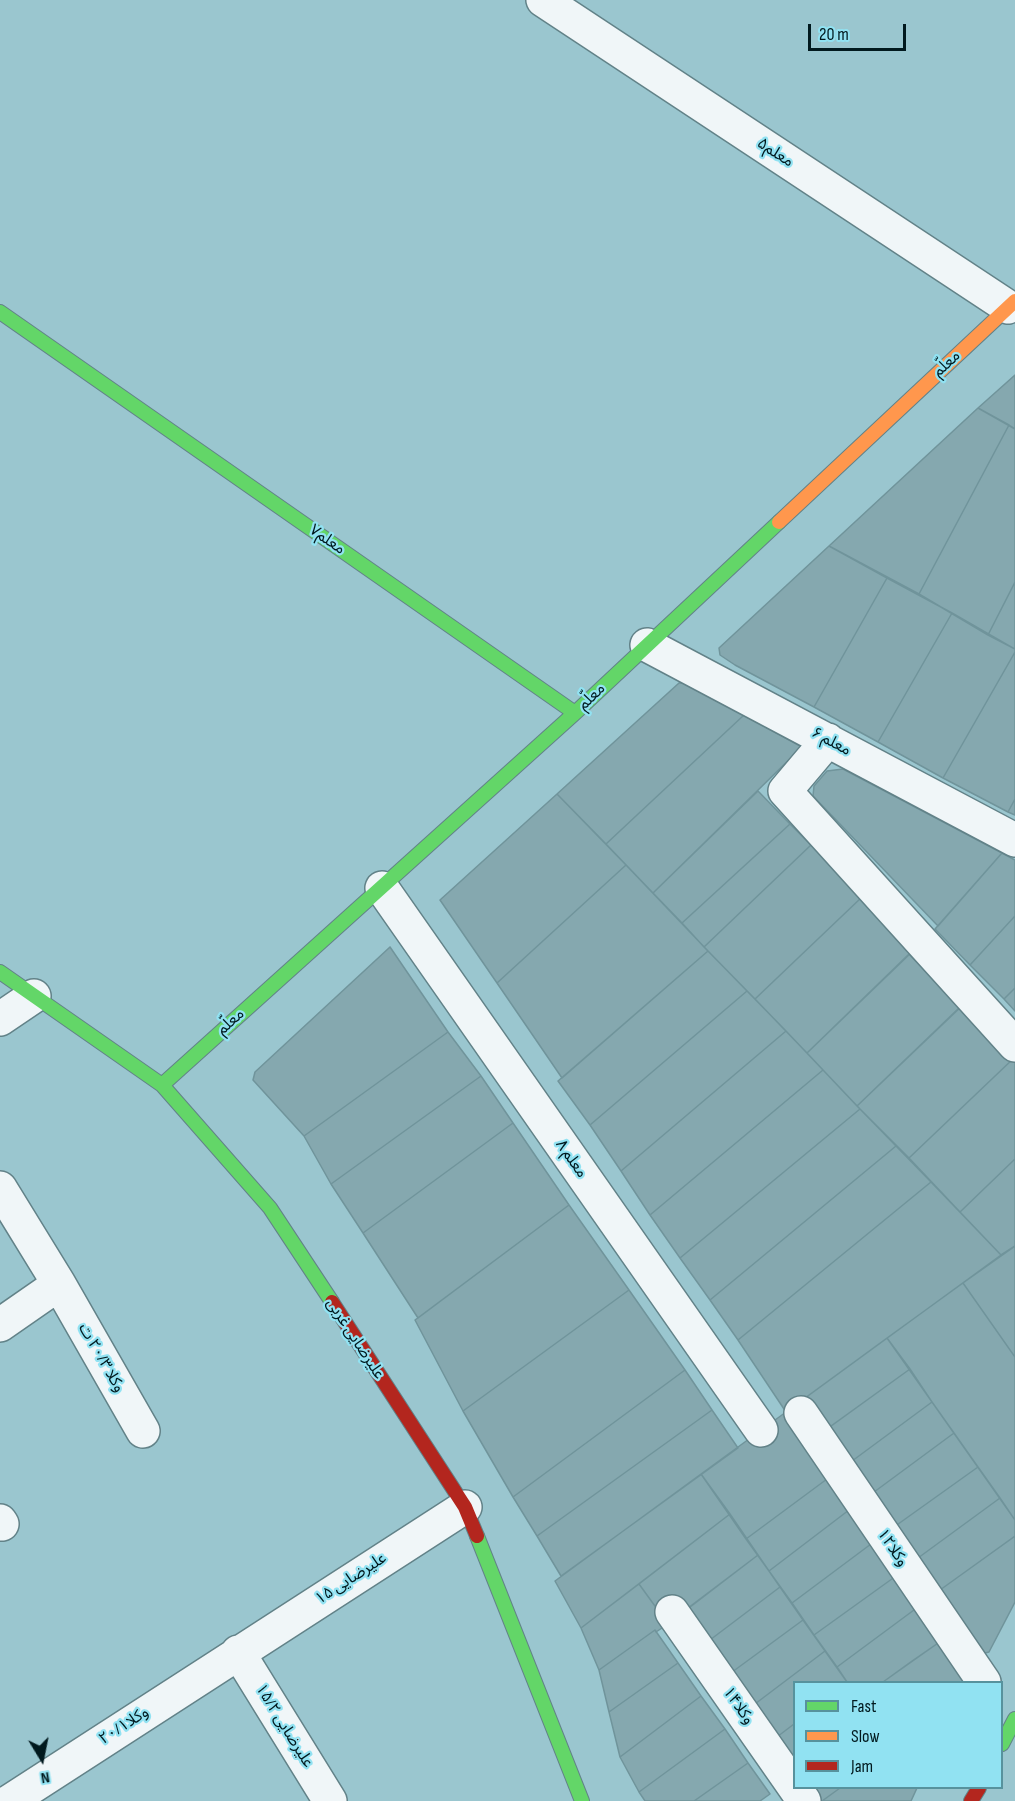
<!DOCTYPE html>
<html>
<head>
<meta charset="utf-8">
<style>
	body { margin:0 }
	#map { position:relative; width:1015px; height:1801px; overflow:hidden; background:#9ac6cf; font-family:"Sofia Sans Condensed",sans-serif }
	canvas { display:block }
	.legend { position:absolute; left:793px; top:1681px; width:210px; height:108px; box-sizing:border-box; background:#91e2f2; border:2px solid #57929d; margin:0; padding:8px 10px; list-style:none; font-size:18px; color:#01191e }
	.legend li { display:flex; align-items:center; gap:12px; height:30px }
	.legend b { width:30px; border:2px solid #57929d }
	.north { position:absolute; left:12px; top:1729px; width:60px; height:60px; -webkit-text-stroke:4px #91e2f2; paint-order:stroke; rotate:170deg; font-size:16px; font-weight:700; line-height:24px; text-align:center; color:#01191e }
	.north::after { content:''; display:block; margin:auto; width:21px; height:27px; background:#01191e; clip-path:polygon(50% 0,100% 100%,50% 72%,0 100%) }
	.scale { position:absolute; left:808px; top:24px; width:98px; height:27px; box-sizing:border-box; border:3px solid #01191e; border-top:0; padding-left:8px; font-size:18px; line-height:21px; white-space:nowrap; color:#01191e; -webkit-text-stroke:4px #91e2f2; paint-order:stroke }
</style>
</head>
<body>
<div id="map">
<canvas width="1015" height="1801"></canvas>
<ul class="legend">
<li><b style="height:8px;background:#63d668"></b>Fast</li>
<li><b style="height:8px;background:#ff974d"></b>Slow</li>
<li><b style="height:8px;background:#b3261e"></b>Jam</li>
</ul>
<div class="north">N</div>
<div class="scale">20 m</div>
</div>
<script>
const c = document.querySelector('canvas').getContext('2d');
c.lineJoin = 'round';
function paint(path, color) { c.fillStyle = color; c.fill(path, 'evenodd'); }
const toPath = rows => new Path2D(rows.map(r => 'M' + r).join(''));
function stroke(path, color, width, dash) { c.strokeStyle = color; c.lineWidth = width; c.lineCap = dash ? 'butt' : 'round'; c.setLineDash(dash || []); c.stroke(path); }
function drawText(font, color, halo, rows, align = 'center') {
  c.font = font + ' "Sofia Sans Condensed","Noto Sans Arabic",sans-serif'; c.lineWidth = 4.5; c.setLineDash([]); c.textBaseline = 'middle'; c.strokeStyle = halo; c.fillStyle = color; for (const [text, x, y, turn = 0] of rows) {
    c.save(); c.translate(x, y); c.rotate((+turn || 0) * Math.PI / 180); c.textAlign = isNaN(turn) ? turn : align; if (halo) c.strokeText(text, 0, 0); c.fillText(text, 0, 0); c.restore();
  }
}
const building = toPath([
	[1015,375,1015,429,978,408,1015,375],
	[978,408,1009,425,919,594,829,546,978,408],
	[1009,425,1015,429,1015,582,988,635,919,594,1009,425],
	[829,546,887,578,814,707,735,665,720,655,719,648,829,546],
	[887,578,952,613,878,742,814,707,887,578],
	[1015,582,1015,649,988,635,1015,582],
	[952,613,1015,649,1015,652,943,778,878,742,952,613],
	[1015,652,1015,799,1008,812,943,778,1015,652],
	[679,683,684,683,744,715,606,844,557,794,679,683],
	[744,715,802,747,653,893,606,844,744,715],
	[843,769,1002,853,938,926,813,796,814,786,827,771,843,769],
	[758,791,790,824,682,923,653,893,758,791],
	[557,794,626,865,497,983,440,900,557,794],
	[1015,799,1015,815,1008,812,1015,799],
	[790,824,811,845,704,947,682,923,790,824],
	[811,845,862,897,755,999,704,947,811,845],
	[1002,853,1015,860,1015,916,970,965,935,929,1002,853],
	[626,865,708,951,562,1078,497,983,626,865],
	[862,897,913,951,807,1053,755,999,862,897],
	[1015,916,1015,988,1004,999,970,965,1015,916],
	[390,947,448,1032,304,1136,253,1080,255,1072,390,947],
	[708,951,747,991,590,1125,558,1081,708,951],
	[909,954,960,1007,857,1106,807,1053,909,954],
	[1015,988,1015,1011,1004,999,1015,988],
	[747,991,786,1031,621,1171,590,1125,747,991],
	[964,1004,1015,1057,909,1158,857,1106,964,1004],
	[786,1031,823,1070,650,1215,621,1171,786,1031],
	[448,1032,481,1076,331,1184,304,1136,448,1032],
	[1015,1057,1015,1159,960,1212,909,1158,1015,1057],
	[823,1070,860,1109,680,1258,650,1215,823,1070],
	[481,1076,513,1123,363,1233,331,1184,481,1076],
	[860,1109,896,1146,710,1300,680,1258,860,1109],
	[513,1123,569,1205,418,1318,363,1233,513,1123],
	[896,1146,931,1182,738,1340,710,1300,896,1146],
	[1015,1159,1015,1246,1001,1255,960,1212,1015,1159],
	[931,1182,1001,1255,786,1412,738,1340,931,1182],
	[569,1205,629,1290,463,1411,415,1320,569,1205],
	[1015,1246,1015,1357,963,1283,1015,1246],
	[963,1283,1015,1357,1015,1520,887,1338,963,1283],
	[629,1290,685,1370,513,1497,463,1411,629,1290],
	[887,1338,910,1369,816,1437,794,1406,887,1338],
	[910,1369,932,1402,848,1464,824,1431,910,1369],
	[685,1370,712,1410,537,1536,513,1497,685,1370],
	[932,1402,954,1433,870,1495,848,1464,932,1402],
	[712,1410,738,1448,561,1576,537,1536,712,1410],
	[786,1412,827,1479,746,1539,701,1474,786,1412],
	[954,1433,978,1467,894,1527,870,1495,954,1433],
	[978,1467,1000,1498,918,1558,894,1527,978,1467],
	[701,1474,730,1514,581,1628,555,1581,701,1474],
	[827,1479,849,1510,769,1571,746,1539,827,1479],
	[1000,1498,1015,1520,1015,1536,940,1590,918,1558,1000,1498],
	[849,1510,871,1544,792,1603,769,1571,849,1510],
	[730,1514,758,1555,668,1624,639,1584,730,1514],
	[1015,1536,1015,1602,989,1652,985,1653,940,1590,1015,1536],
	[871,1544,896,1576,814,1635,792,1603,871,1544],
	[758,1555,780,1587,702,1646,680,1614,758,1555],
	[896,1576,918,1607,837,1667,814,1635,896,1576],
	[639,1584,668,1624,656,1632,655,1630,599,1670,581,1628,639,1584],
	[780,1587,803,1620,724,1678,702,1646,780,1587],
	[918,1607,941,1641,883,1682,847,1682,837,1667,918,1607],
	[803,1620,825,1651,747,1710,724,1678,803,1620],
	[655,1630,678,1663,609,1712,599,1670,655,1630],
	[941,1641,969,1682,883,1682,912,1661,941,1641],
	[825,1651,847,1682,794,1682,794,1724,769,1743,747,1710,825,1651],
	[678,1663,701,1696,620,1757,609,1712,678,1663],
	[701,1696,725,1729,639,1792,620,1757,701,1696],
	[794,1724,794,1772,769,1743,794,1724],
	[725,1729,748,1763,694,1801,645,1801,639,1792,725,1729],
	[748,1763,770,1794,760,1801,694,1801,748,1763],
	[800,1788,840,1788,822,1801,810,1801,800,1788],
	[840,1788,917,1788,911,1801,822,1801,840,1788]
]);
const street = toPath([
	[543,0,1008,307],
	[647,645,1015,840],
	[828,740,785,791,1015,1045],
	[382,888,761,1430],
	[0,1019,34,996],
	[0,1188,59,1284,143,1431],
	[0,1325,59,1284],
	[801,1413,984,1682],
	[0,1521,2,1524],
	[672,1612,804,1801],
	[238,1652,330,1801],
	[10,1801,465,1507]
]);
const fast = toPath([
	[0,312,575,713],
	[0,972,162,1085,270,1208,332,1302],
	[162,1085,575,713,779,522],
	[477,1536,582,1801],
	[1002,1744,1015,1719]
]);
const slow = toPath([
	[779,522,1015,301]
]);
const jam = toPath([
	[332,1302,465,1507,477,1536],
	[971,1801,979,1788]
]);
const streetNames = [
	["معلم۵",775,153,33],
	["معلّم",947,364,-43],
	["معلم۷",327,540,35],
	["معلّم",592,697,-44],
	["۶ معلم",831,742,28],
	["معلّم",231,1022,-42],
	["۸ معلم",571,1159,55],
	["علیرضایی غربی",355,1339,57],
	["وکلا ۲۰/۳ ت",101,1358,60],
	["وکلا۱۲",892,1548,56],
	["۱۵ علیرضایی",351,1579,-33],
	["وکلا۱۴",738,1706,55],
	["وکلا۲۰/۱",124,1726,-33],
	["۱۵/۲ علیرضایی",284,1726,58]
];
paint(building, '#85a8af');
stroke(building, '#70949b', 1.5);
stroke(street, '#628288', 36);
stroke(fast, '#628288', 16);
stroke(slow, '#628288', 16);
stroke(jam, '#628288', 16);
stroke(street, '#f0f6f8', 33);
stroke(fast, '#63d668', 14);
stroke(slow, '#ff974d', 14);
stroke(jam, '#b3261e', 14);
drawText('16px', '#01191e', '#91e2f2', streetNames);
</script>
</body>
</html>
